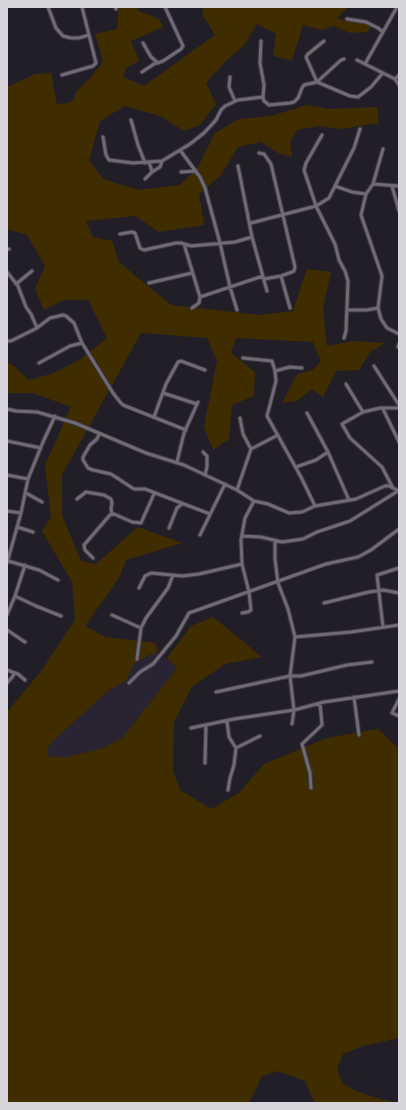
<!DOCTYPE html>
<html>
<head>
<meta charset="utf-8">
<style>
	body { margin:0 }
	#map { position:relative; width:406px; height:1110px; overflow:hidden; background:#221e28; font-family:"Varela Round",sans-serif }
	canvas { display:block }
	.frame { position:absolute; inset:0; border:8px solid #d8d4db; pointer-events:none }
</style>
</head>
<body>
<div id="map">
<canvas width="406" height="1110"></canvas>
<div class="frame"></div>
</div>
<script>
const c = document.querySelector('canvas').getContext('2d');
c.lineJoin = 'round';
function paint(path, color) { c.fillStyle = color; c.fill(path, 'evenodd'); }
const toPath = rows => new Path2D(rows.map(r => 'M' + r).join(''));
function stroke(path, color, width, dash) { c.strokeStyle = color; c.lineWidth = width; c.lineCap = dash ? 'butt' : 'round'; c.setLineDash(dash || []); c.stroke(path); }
const built = toPath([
	[158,652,177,668,123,737,103,748,66,757,49,757,47,750,53,741,109,690,126,681,134,664,149,655]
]);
const green = toPath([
	[119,7,138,7,137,10,159,19,163,27,131,41,139,61,126,68,123,77,144,86,215,35,202,14,204,7,348,7,337,18,347,21,371,23,368,32,350,33,334,26,322,30,303,25,292,60,273,56,276,34,257,24,245,44,226,61,206,83,216,104,200,125,184,131,160,116,125,106,100,121,89,160,103,179,138,190,180,185,198,167,215,133,239,119,271,116,307,105,329,109,377,107,379,123,340,129,319,126,297,130,290,142,292,157,280,154,261,142,238,147,221,175,199,194,204,225,159,232,135,216,86,221,93,237,112,241,119,262,171,305,259,315,293,311,307,269,331,272,323,309,327,346,354,341,385,343,370,352,359,370,336,371,323,397,312,389,297,401,282,403,297,374,313,370,321,361,313,342,236,338,231,353,255,372,254,396,232,405,229,439,213,450,204,427,217,361,207,338,141,333,62,475,62,515,81,561,96,564,138,527,182,543,126,560,119,578,85,626,105,637,155,643,158,652,149,655,134,664,126,681,109,690,53,741,47,750,49,757,66,757,103,748,123,737,177,668,167,658,191,626,213,617,262,657,225,664,192,687,174,722,173,771,180,790,211,809,239,793,264,764,327,738,378,729,399,749,399,1038,363,1046,343,1054,337,1069,342,1083,356,1091,380,1099,398,1103,315,1103,305,1081,277,1071,262,1076,249,1103,7,1103,7,712,42,670,75,620,72,582,42,531,51,517,45,465,71,407,33,393,7,393,7,362,14,366,29,380,54,373,81,359,107,338,88,300,64,300,44,310,35,289,45,266,27,235,10,230,7,231,7,87,35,74,51,73,57,104,68,103,74,99,76,92,91,77,103,62,95,34,117,29]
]);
const minor = toPath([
	[48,7,56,28,63,36,71,38,79,38,89,35],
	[115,7,116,9],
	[347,19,366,22,378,28,383,32],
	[261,41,260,63,264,85,263,97,264,101,269,105,290,103,294,102,298,98,302,88,304,85,317,82,341,60,344,59],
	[324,41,308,54,306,57,317,82,350,96,358,97,371,87,382,74],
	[143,43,151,57,158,63],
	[357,60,395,79,399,85],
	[365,64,397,7],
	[142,72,154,64,163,61,181,49,183,46,165,7],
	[62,75,93,66,96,63,82,7],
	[230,77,229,87,235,101],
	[395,79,399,75],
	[131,120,138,145,145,163],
	[322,135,306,163,304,170,316,206,335,244,339,260,345,271,348,281,346,331,344,338],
	[103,137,106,155,109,160,133,163,162,161,190,144,204,133,216,120,221,110,225,106,238,100,263,97],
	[383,149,373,184,366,194,361,215,382,276,378,308,381,319,387,328,399,334],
	[180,150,200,177,205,188,220,243,230,287,237,310],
	[259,153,264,154,271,164,295,267,294,271,292,272,281,276,264,279],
	[238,166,252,237,267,291],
	[152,172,160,167,162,161],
	[181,172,196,171],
	[145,179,152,172,150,165,148,162],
	[373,184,399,186],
	[335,186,352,192,366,194],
	[392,186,399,211],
	[251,223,316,206,329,198,354,148,360,129],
	[120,234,132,232,135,233,140,248,144,250,176,243,181,243,191,246,235,242,252,237],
	[184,244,200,297,263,276],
	[7,250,9,249],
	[7,272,18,286,26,307,31,314,37,328],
	[281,276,290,308],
	[149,283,192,273],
	[16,284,32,271],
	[192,308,199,303,200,297],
	[348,310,367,310,378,308],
	[7,341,11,341,37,328,50,318,63,315,66,316,74,323,82,343,113,393,120,402,123,405,186,430],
	[398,347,399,344],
	[243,358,272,361,275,371,276,381,267,416,301,477,315,506],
	[39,363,70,346,82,343],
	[374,366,399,405],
	[275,371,290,367,302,368],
	[346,384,363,412],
	[163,393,197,404],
	[7,409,16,411,37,412,75,423,146,453,184,465,237,490,254,501,268,504,289,513,302,512,315,506,356,499,385,486,389,486,399,491],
	[383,409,399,442],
	[307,413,328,452,349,500],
	[154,417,166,384,178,362,181,361,205,370],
	[240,418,243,434,251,449],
	[99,434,97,439,90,445,83,457,83,460,88,468,93,470,111,474,134,489,145,489,210,514],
	[7,441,41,448],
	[203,452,207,456,207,467,205,475],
	[177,462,184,433,198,402],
	[296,467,316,460,328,452],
	[7,475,28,479],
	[393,488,382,467,350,438,342,424,363,412,380,408,399,408],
	[237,490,251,449,278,435],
	[26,493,42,502],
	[77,499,86,492,104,495,111,499,112,503,111,509,112,514],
	[7,511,21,513],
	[17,527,33,532],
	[169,528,177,508,182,504],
	[200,535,225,484],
	[242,536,261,537,282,542,303,539,317,532,350,521,398,491],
	[275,540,275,559,278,583,288,609,295,637,290,676,294,710,292,724],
	[93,558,85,550,84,545,110,515,114,514,132,522,141,523,154,494],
	[8,561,39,570,58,580],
	[7,563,21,513,28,479,43,442,55,416],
	[139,588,145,576,151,573,182,576,199,574,242,564],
	[15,596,36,606,61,616],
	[324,603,369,592,383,590,399,593],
	[242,613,248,612,251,610,249,592,242,564,241,540,245,518,254,501],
	[7,615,15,596,25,565],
	[112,615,141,628],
	[383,627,377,575,399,568],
	[7,630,25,642],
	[295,637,351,632,399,625],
	[137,659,141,628,146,618,168,588,173,575],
	[7,670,18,674,25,680],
	[7,683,13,676,14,673],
	[129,683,140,672,153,664,176,636,189,613,326,564,358,557,371,550,399,529],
	[216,692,290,676,301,676,347,665,372,662],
	[354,697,359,735],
	[399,699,392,713,399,716],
	[227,721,229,737,236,748,234,765,230,778,228,790],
	[191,728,234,719,294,710,324,702,399,691],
	[236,748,260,736],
	[205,763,206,725],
	[311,788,310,773,302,744,322,725,320,703]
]);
paint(built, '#2a2333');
paint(green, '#3f2d00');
stroke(minor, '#3d3941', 5);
stroke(minor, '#6f6a76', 3);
</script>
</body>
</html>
